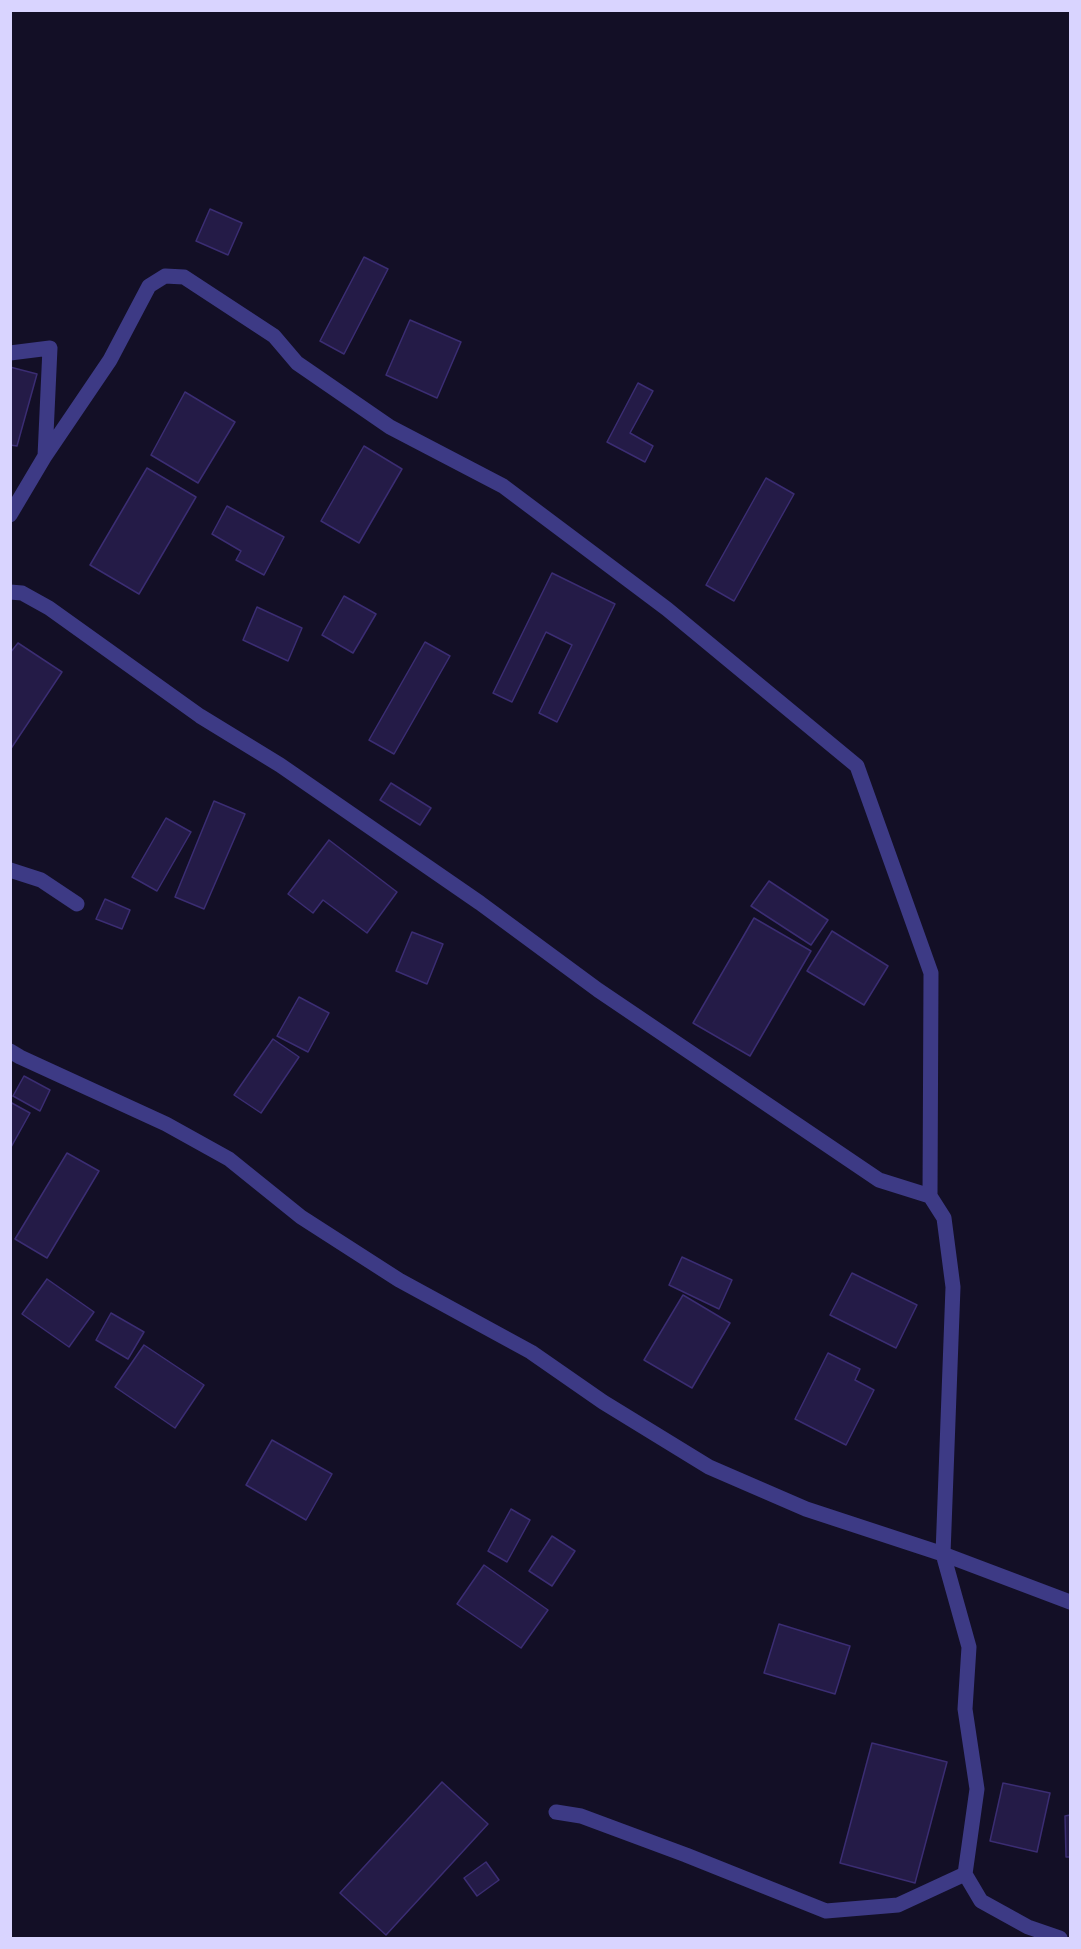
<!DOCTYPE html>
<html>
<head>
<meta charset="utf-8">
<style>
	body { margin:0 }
	#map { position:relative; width:1081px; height:1949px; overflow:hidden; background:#130f26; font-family:"Space Grotesk",sans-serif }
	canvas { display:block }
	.frame { position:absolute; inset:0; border:12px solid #d9d4ff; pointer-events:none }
</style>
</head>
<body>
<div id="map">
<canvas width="1081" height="1949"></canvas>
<div class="frame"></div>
</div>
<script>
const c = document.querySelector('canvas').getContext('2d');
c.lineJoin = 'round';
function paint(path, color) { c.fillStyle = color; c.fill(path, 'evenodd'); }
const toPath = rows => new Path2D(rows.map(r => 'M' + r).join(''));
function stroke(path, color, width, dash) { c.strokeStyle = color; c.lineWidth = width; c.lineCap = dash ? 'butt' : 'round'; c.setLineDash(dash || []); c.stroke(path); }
const building = toPath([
	[210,209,242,223,228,255,196,241,210,209],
	[364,257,388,269,344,354,320,341,364,257],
	[410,320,461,342,437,398,386,375,410,320],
	[10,367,37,374,17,446,10,445,10,367],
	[638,383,653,391,630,433,653,446,645,462,607,442,638,383],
	[185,392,235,422,198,483,151,455,185,392],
	[364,446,402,469,359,543,321,521,364,446],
	[147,468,196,497,139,594,90,565,147,468],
	[766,478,794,494,734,601,706,585,766,478],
	[227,506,284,537,264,575,236,560,241,551,212,534,227,506],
	[552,573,615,604,557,722,539,713,572,645,546,632,512,702,493,693,552,573],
	[344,596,376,614,353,653,322,635,344,596],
	[257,607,302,628,288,661,243,640,257,607],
	[425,642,450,656,394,754,369,740,425,642],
	[18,643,62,672,10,750,10,653,18,643],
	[391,783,431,808,420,825,380,800,391,783],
	[214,801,245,814,204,909,175,897,214,801],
	[166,818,191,832,157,891,132,877,166,818],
	[329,840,397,892,367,933,323,900,313,913,288,894,329,840],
	[769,881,828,920,811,945,751,906,769,881],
	[105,899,130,910,122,929,96,919,105,899],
	[754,918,811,951,750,1056,693,1023,754,918],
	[832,931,888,966,864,1005,807,971,832,931],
	[412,932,443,944,427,984,396,971,412,932],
	[299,997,329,1013,308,1052,277,1036,299,997],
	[273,1039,299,1057,261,1113,234,1095,273,1039],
	[24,1076,50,1090,40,1111,13,1096,24,1076],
	[10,1102,30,1113,10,1149,10,1102],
	[67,1153,99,1171,47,1258,15,1239,67,1153],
	[682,1257,732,1280,719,1309,669,1285,682,1257],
	[852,1273,917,1305,896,1348,830,1315,852,1273],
	[47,1279,94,1312,69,1347,22,1314,47,1279],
	[683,1295,730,1323,692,1388,644,1360,683,1295],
	[111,1313,144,1332,128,1359,96,1340,111,1313],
	[144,1345,204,1385,175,1428,115,1387,144,1345],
	[828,1353,860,1369,855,1380,874,1390,846,1445,795,1419,828,1353],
	[272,1440,332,1474,306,1520,246,1485,272,1440],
	[511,1509,530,1520,507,1562,488,1551,511,1509],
	[552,1536,575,1551,552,1586,529,1571,552,1536],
	[484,1565,548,1610,521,1648,457,1604,484,1565],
	[779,1624,850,1646,835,1694,764,1673,779,1624],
	[872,1743,947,1762,915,1883,840,1863,872,1743],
	[442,1782,488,1824,386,1935,340,1893,442,1782],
	[1003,1783,1050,1793,1037,1852,990,1841,1003,1783],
	[1070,1815,1070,1857,1066,1857,1065,1816,1070,1815],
	[486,1862,499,1880,477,1896,464,1878,486,1862]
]);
const minor = toPath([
	[10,353,50,348,45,456],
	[10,515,45,456,110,360,149,286,165,276,184,277,274,336,297,363,390,427,503,486,667,609,857,766,931,973,930,1196],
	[10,592,22,593,49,608,200,716,280,765,480,903,598,990,879,1180,930,1196,944,1218,953,1287,943,1554,969,1647,965,1709,977,1789,965,1874,981,1901,1028,1927,1060,1938],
	[10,870,41,880,77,904],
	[10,1051,20,1057,166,1124,229,1159,301,1217,399,1280,531,1352,603,1402,709,1467,806,1509,943,1554,1070,1602],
	[556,1812,581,1816,686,1855,826,1911,898,1905,965,1874]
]);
paint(building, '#241b47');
stroke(building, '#3b2d73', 1.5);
stroke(minor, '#3d3a85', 15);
</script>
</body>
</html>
